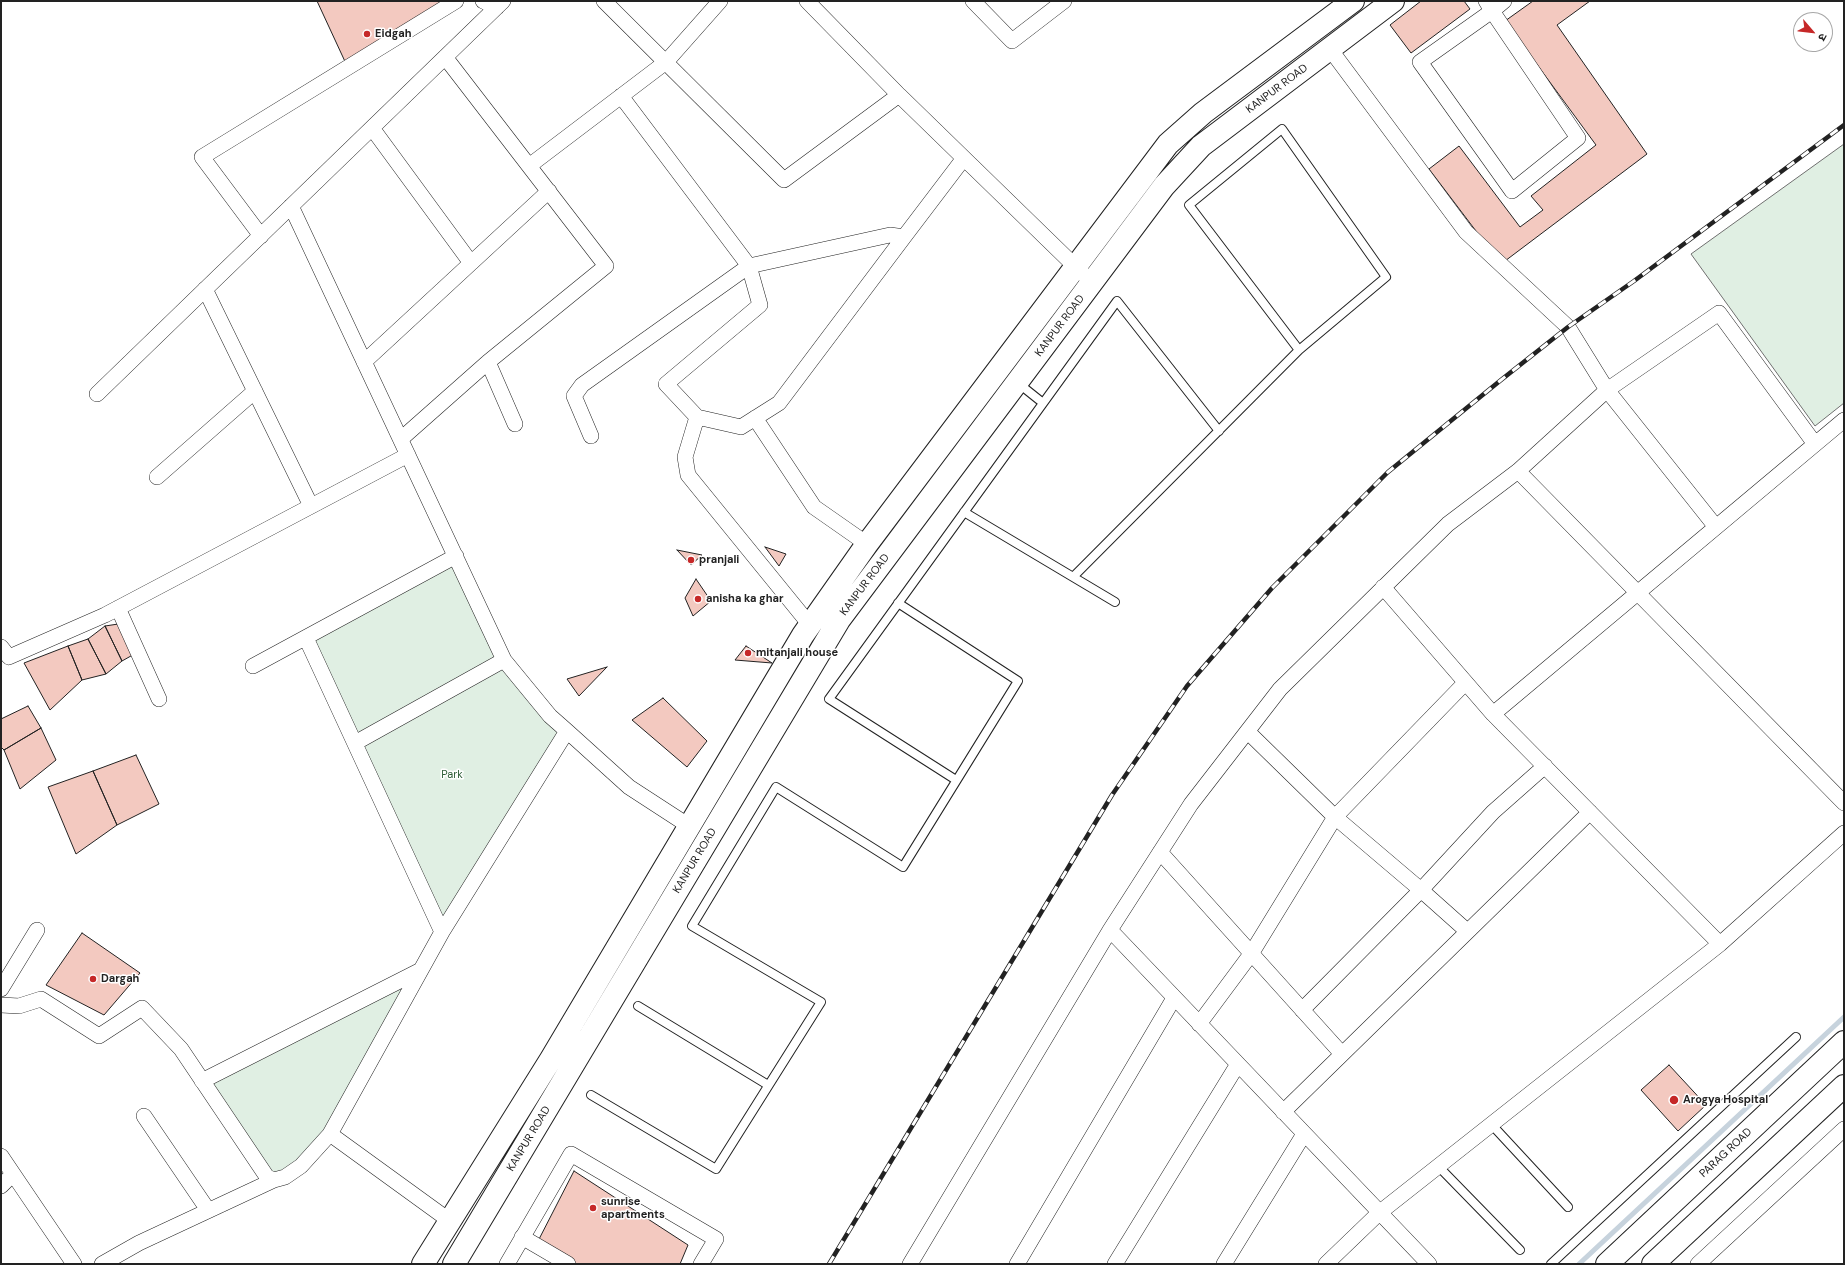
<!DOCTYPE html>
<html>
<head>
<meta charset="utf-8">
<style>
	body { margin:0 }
	#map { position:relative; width:1845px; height:1265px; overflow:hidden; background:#fff; font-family:"DM Sans","Noto Sans Devanagari",sans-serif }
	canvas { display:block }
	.frame { position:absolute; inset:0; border:2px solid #222; pointer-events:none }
	.north { position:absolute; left:1793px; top:12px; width:40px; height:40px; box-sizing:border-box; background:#fff; border:1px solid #a7a7a7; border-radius:50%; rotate:118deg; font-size:11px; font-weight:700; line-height:16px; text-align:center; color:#222 }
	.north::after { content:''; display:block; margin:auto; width:14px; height:18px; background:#c62828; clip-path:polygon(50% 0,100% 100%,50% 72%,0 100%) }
</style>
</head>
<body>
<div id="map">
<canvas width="1845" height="1265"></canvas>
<div class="frame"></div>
<div class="north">उ</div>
</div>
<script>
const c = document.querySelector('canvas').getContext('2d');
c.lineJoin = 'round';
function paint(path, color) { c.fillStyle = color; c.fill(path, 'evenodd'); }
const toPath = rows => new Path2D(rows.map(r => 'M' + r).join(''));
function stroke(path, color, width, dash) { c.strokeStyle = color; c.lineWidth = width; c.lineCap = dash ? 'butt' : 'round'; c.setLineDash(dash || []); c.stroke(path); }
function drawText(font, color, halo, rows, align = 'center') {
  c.font = font + ' "DM Sans",sans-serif'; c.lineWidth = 3; c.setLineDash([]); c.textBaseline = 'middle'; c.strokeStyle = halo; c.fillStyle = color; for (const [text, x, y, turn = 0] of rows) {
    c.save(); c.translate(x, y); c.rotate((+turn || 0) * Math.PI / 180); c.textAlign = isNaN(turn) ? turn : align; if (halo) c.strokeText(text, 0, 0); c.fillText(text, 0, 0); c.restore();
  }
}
const green = toPath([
	[1844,144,1844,403,1815,426,1691,254,1844,144],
	[456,556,504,660,567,731,442,932,306,638,456,556],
	[415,982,330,1134,274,1180,202,1081,415,982]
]);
const stream = toPath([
	[1579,1264,1844,1017]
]);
const building = toPath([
	[317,1,456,1,348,68,317,1],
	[1421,1,1464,1,1470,9,1411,53,1390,25,1421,1],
	[1533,1,1590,1,1557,25,1647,154,1501,264,1429,169,1459,146,1520,227,1543,210,1531,196,1596,145,1505,21,1533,1],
	[765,547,786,554,779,566,765,547],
	[677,550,702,555,691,565,677,550],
	[696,579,711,601,693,616,685,598,696,579],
	[125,623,138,652,122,661,105,626,125,623],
	[105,626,122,661,106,674,88,639,105,626],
	[88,639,106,674,82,680,68,646,88,639],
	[68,646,82,680,50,710,24,663,68,646],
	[746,646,772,663,735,660,746,646],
	[607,667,579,696,567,679,607,667],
	[663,698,707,741,687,767,632,720,663,698],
	[28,706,41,728,4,750,1,747,1,719,28,706],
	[41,728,56,760,20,789,4,750,41,728],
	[136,755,159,804,117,825,93,771,136,755],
	[93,771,117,825,76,854,48,787,93,771],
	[82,933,140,973,104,1015,46,985,82,933],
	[1669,1065,1706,1105,1678,1131,1641,1090,1669,1065],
	[574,1171,688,1245,680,1264,577,1264,536,1245,574,1171]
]);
const lane = toPath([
	[1018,383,1043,403],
	[964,512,1115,602],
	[1073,577,1299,350,1386,277,1282,129,1189,205,1299,350],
	[956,780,829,699,1117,301,1219,431],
	[638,1006,768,1085],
	[591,1095,716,1169,821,1002,692,926,776,787,903,867,1018,681,898,603],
	[1492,1125,1568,1207],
	[1439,1167,1520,1250],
	[1551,1264,1796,1037]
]);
const street = toPath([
	[483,1,497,7],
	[604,1,784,180,899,95],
	[807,1,899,95,1083,274],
	[973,1,1012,41,1064,1],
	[1486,1,1492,11,1578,138,1512,191,1420,62,1492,11,1504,1],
	[1330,49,1466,232,1568,327,1607,390,1716,527],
	[372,128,471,263],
	[529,166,666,62,720,1],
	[291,206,504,660,550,716,567,731,629,787,689,826],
	[261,236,202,157,456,1],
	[904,237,890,235,749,266,760,305,666,384,697,417,741,427,779,403,904,237,964,158],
	[205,289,311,506],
	[364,362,549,191],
	[488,362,515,424],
	[97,394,503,1],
	[697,417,685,457,688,475,810,625],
	[755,418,814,507,867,544],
	[591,436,574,396,582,385,749,266,621,96],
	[401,439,488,362,606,266,445,57],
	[1518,471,1844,803],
	[157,477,255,391],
	[1383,587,1493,714,1720,944],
	[118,608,159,699],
	[306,638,442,932],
	[1,647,9,657,105,615,408,455],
	[253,666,456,556],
	[1493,714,1844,420],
	[1248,732,1335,817,1465,683],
	[355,743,504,660],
	[1160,852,1342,1054],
	[1110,930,1429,1264],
	[1,989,37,930],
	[1,1005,19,1006,41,999,99,1036,142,1008,181,1049,267,1177,274,1180,285,1177,301,1166,330,1134],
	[1302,1010,1421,890,1467,931],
	[1199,1024,1251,954,1335,817,1421,890,1493,812,1545,766],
	[202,1081,421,970],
	[1283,1112,1590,812],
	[144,1116,208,1210],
	[1,1156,74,1264],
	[1,1186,13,1174],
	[450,1221,330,1134,442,932,567,731],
	[522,1237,568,1264],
	[102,1264,139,1243,274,1180],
	[507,1264,571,1154,716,1239,701,1264],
	[910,1264,1110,930,1191,804,1280,689,1448,524,1518,471,1607,390,1719,313,1815,444],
	[1017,1264,1174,998],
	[1115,1264,1238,1064],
	[1224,1264,1304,1134],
	[1326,1264,1379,1213,1720,944,1844,833],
	[1698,1264,1844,1129]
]);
const secondary = toPath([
	[423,1264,551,1059,803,635,867,544,1168,144,1203,113,1353,1],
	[454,1264,839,620,1164,186,1201,146,1393,1],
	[1607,1264,1844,1042],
	[1653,1264,1844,1086]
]);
const rail = toPath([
	[829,1264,1112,795,1187,686,1272,588,1388,472,1501,380,1568,327,1634,281,1844,125]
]);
const markers = [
	[367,34,4,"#c62828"],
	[691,560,4,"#c62828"],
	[698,599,4,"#c62828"],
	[748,653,4,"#c62828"],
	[93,979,4,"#c62828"],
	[1674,1100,5,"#c62828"],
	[593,1208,4,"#c62828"]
];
const poiNames = [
	["Eidgah",375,34],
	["pranjali",699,560],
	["anisha ka ghar",706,599],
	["mitanjali house",756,653],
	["Dargah",101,979],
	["Arogya Hospital",1683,1100],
	["sunrise",601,1202],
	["apartments",601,1215]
];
const streetNames = [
	["KANPUR ROAD",1277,89,-37],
	["KANPUR ROAD",1060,326,-53],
	["KANPUR ROAD",865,585,-53],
	["KANPUR ROAD",695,861,-59],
	["KANPUR ROAD",529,1139,-59],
	["PARAG ROAD",1726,1153,-43]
];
const parkNames = [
	["Park",452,775]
];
paint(green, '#e0efe3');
stroke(green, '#6f6f6f', 1);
stroke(stream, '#c7d3dd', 5);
paint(building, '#f3c9c0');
stroke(building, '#222', 1);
stroke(lane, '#222', 10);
stroke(street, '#222', 16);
stroke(secondary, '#222', 24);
stroke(lane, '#fff', 8);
stroke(street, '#fff', 15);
stroke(secondary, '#fff', 22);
stroke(rail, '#222', 4.5);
stroke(rail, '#fff', 3, [9]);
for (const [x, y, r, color] of markers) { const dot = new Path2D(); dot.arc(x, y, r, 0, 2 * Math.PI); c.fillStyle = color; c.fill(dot); stroke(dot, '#fff', 1.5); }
drawText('bold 11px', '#222', '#fff', poiNames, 'left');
drawText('11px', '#222', '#fff', streetNames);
drawText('11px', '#2f5e38', '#fff', parkNames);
</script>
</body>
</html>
